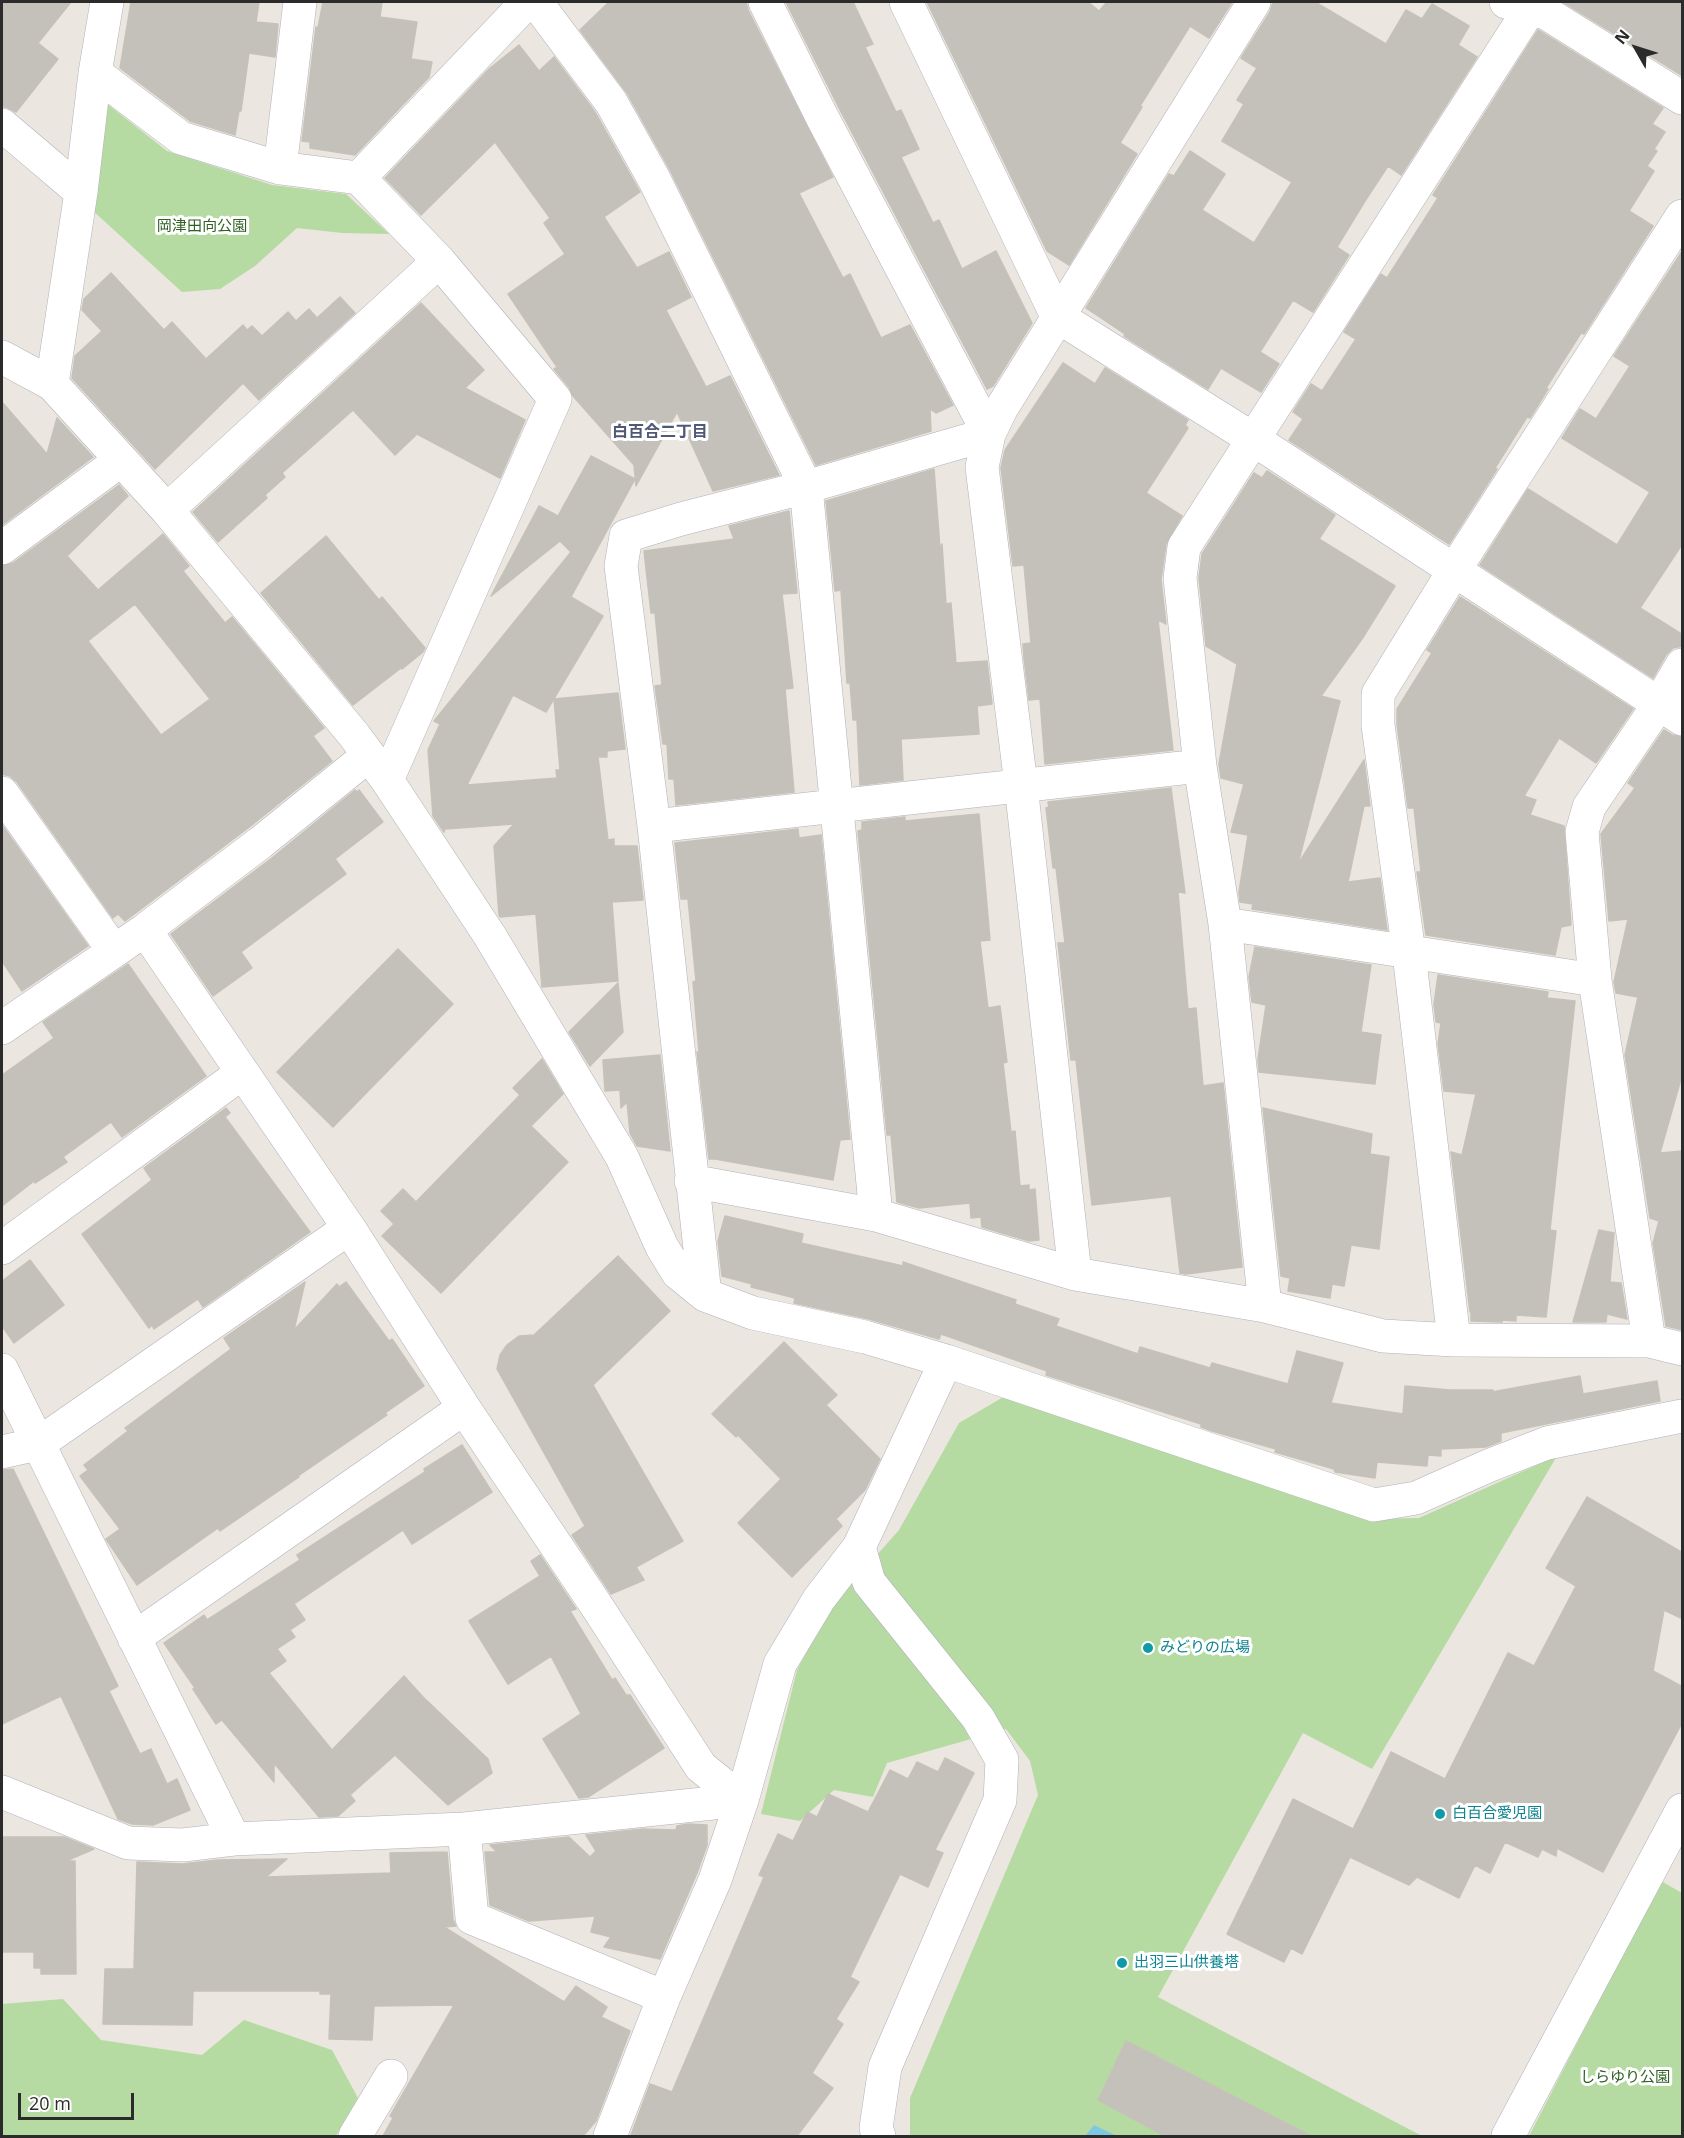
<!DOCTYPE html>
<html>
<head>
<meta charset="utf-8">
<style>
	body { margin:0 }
	#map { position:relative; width:1684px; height:2138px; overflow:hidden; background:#ebe6df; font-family:"Open Sans",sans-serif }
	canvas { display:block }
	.frame { position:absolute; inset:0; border:3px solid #2b2b2b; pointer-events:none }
	.north { position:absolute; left:1606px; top:18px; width:60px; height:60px; -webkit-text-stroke:4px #fff; paint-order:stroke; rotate:309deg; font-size:16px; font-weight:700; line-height:24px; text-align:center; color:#2b2b2b }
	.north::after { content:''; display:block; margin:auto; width:21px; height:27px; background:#2b2b2b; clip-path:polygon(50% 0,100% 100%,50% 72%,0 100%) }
	.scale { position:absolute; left:18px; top:2093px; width:116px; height:27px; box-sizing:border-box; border:3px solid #2b2b2b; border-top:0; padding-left:8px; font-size:18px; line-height:21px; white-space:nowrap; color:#2b2b2b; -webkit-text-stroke:4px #fff; paint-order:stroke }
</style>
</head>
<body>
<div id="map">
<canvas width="1684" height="2138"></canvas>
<div class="frame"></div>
<div class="north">N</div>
<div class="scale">20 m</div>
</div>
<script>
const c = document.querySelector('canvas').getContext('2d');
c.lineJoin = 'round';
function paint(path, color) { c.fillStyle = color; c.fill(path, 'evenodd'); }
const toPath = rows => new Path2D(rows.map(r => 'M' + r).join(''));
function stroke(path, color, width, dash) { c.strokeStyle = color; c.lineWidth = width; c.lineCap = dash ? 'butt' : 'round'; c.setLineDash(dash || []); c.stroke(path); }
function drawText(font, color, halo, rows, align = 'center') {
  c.font = font + ' "Open Sans","Noto Sans JP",sans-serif'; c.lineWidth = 6; c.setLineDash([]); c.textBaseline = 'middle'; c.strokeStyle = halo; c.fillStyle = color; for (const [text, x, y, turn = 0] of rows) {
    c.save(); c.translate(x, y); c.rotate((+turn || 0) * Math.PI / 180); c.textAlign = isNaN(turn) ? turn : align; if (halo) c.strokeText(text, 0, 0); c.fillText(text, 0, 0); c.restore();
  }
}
const green = toPath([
	[106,103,167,151,272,185,346,194,389,234,342,233,297,228,255,266,220,289,182,292,92,210],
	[1005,1396,1365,1519,1419,1518,1557,1456,1372,1769,1303,1733,1158,1997,1422,2136,910,2136,910,2098,1038,1795,1030,1761,1006,1729,887,1763,873,1797,834,1790,800,1821,761,1814,797,1670,830,1608,899,1530,959,1423],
	[1661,1881,1682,1893,1682,2136,1529,2136],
	[63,1999,101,2040,202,2055,244,2020,332,2050,358,2098,336,2136,2,2136,2,2004]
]);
const water = toPath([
	[1094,2125,1117,2136,1085,2136]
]);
const building = toPath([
	[2,2,71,2,38,43,58,59,16,112,6,107,2,107,2,2],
	[131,2,259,2,256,22,278,24,275,57,249,53,241,111,239,111,235,135,190,121,120,68,131,2],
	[323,2,382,2,380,17,417,22,411,59,432,62,429,77,355,155,310,148,310,142,302,141,316,27,318,28,323,2],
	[609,2,746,2,748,10,833,177,799,193,843,278,850,274,881,338,910,325,953,405,936,413,930,409,931,431,816,465,670,170,627,93,580,30,609,2],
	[786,2,853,2,873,44,865,47,896,112,901,110,919,149,901,157,933,223,939,220,962,269,996,251,1032,323,993,386,987,389,838,106,786,2],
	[927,2,1088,2,1099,11,1107,2,1232,2,1209,38,1190,26,1140,106,1142,107,1120,143,1137,154,1069,265,1047,251,927,2],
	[1273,2,1315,2,1386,44,1406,10,1422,19,1432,4,1469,26,1458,45,1477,57,1401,175,1388,166,1365,201,1337,247,1349,255,1313,312,1293,300,1260,352,1279,364,1261,392,1221,368,1208,389,1124,336,1125,334,1086,308,1169,174,1174,176,1190,151,1225,174,1202,210,1254,243,1292,182,1222,141,1244,104,1237,100,1257,68,1241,58,1270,12,1273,2],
	[1563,2,1683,2,1683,76,1563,2],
	[1538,30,1663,108,1652,124,1665,132,1654,149,1657,151,1647,166,1654,171,1629,211,1653,226,1584,334,1581,333,1546,388,1548,389,1530,418,1527,417,1495,468,1497,469,1449,544,1289,440,1303,419,1293,412,1311,384,1322,391,1356,339,1344,332,1381,274,1387,278,1438,198,1433,195,1538,30],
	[519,45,539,71,554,57,595,112,640,192,604,217,637,268,669,252,691,297,666,310,706,387,730,376,779,475,713,491,677,412,636,486,634,465,573,396,569,387,554,369,557,367,508,294,565,254,544,223,550,218,495,142,421,215,385,178,489,69,519,45],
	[1683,250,1683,543,1640,608,1683,635,1683,646,1673,648,1666,655,1653,678,1480,565,1528,489,1617,545,1650,492,1562,438,1580,409,1596,419,1630,366,1614,356,1683,250],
	[111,273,164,330,172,322,206,359,243,325,247,330,252,326,262,336,288,312,296,321,309,309,317,318,340,297,355,313,259,400,243,383,155,469,72,378,75,356,102,331,82,310,84,299,111,273],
	[421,303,484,370,465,388,525,420,500,478,417,434,395,455,353,410,282,473,285,477,265,495,267,498,218,542,193,512,421,303],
	[1063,363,1095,384,1105,368,1188,420,1185,425,1188,428,1146,493,1182,516,1166,544,1161,580,1166,624,1158,620,1173,750,1045,764,1040,699,1029,700,1024,658,1023,644,1031,643,1024,565,1013,566,1001,468,1005,450,1063,363],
	[2,402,47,454,57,418,93,457,2,525,2,402],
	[591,456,635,479,571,597,603,616,546,712,513,695,467,785,557,778,556,770,560,770,554,699,618,693,625,749,607,751,607,757,598,757,608,840,614,839,614,846,637,846,643,900,612,902,618,981,542,987,536,914,500,917,499,915,494,846,514,824,445,829,444,832,433,816,428,750,440,724,434,721,571,552,560,541,491,596,539,506,558,516,591,456],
	[934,469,940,548,942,544,946,604,951,603,956,663,987,661,992,704,977,706,979,734,901,739,903,780,860,785,857,720,853,720,850,683,847,683,841,590,835,591,826,501,934,469],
	[1267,471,1335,515,1319,539,1395,586,1362,639,1321,696,1340,701,1298,864,1364,760,1370,806,1364,806,1348,882,1380,878,1387,930,1252,909,1253,904,1240,902,1239,892,1248,835,1231,832,1244,784,1221,778,1219,764,1237,664,1206,646,1199,578,1202,554,1254,473,1262,478,1267,471],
	[119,485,128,496,67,556,98,590,163,534,189,566,183,571,225,623,232,617,324,728,313,736,332,761,248,828,125,921,118,914,113,918,17,782,10,776,2,774,2,566,13,563,119,485],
	[135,604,210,699,161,735,88,641,135,604],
	[789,511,797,593,782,594,793,688,785,689,794,792,676,805,674,779,669,779,667,744,663,744,655,686,662,685,655,613,651,613,644,551,734,539,729,526,789,511],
	[326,536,379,600,382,597,425,648,423,652,402,669,401,668,353,705,261,593,326,536],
	[1460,597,1633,709,1596,763,1559,738,1524,796,1536,800,1530,815,1564,826,1571,925,1561,927,1555,955,1426,935,1417,872,1421,872,1414,808,1408,808,1397,724,1397,709,1432,653,1427,650,1460,597],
	[1664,730,1672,735,1683,737,1683,1072,1660,1153,1683,1151,1683,1330,1666,1326,1653,1243,1659,1221,1650,1218,1625,1055,1638,997,1616,993,1614,982,1628,919,1609,921,1601,834,1635,788,1628,783,1664,730],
	[1171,788,1185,893,1178,892,1188,1009,1196,1008,1203,1086,1223,1083,1242,1267,1186,1274,1180,1273,1171,1196,1092,1205,1076,1060,1071,1060,1058,943,1065,943,1056,868,1053,868,1046,808,1049,807,1048,802,1171,788],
	[355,790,357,792,359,790,383,822,335,859,346,874,241,952,252,968,213,996,171,934,272,858,355,790],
	[979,814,990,940,980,941,988,1008,1000,1006,1007,1062,1003,1063,1011,1132,1015,1131,1020,1186,1029,1185,1029,1190,1035,1189,1039,1240,1029,1241,982,1227,981,1217,971,1218,970,1203,919,1208,897,1202,891,1135,887,1135,858,831,862,830,862,822,905,817,905,821,979,814],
	[2,825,88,946,22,991,2,961,2,825],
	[798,829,799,838,821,835,850,1139,840,1140,833,1180,715,1159,709,1159,697,1052,699,1052,693,982,696,981,688,899,681,899,675,843,798,829],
	[1255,947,1371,965,1361,1032,1381,1035,1375,1084,1259,1072,1258,1059,1266,1005,1252,1002,1249,977,1255,947],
	[398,949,453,1004,333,1127,277,1072,398,949],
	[128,964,206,1076,122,1137,111,1122,63,1157,67,1162,35,1183,34,1181,2,1206,2,1075,54,1038,43,1022,128,964],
	[1438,975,1548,992,1547,998,1575,1001,1550,1230,1556,1231,1546,1317,1516,1315,1516,1321,1502,1320,1502,1322,1471,1321,1471,1312,1470,1312,1451,1152,1462,1155,1476,1094,1444,1091,1438,1044,1441,1023,1436,1022,1434,1004,1438,975],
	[618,983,623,1032,590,1066,569,1032,618,983],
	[660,1055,670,1151,637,1146,630,1133,627,1102,621,1108,620,1090,605,1091,603,1060,660,1055],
	[542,1059,563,1094,531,1126,568,1162,441,1293,382,1236,394,1224,381,1211,403,1189,416,1202,520,1095,513,1088,542,1059],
	[226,1108,230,1113,225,1117,310,1232,203,1307,198,1299,154,1329,152,1325,149,1328,82,1234,152,1180,144,1168,226,1108],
	[1263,1108,1372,1134,1370,1154,1389,1157,1379,1249,1351,1245,1344,1286,1332,1284,1330,1298,1288,1291,1290,1278,1281,1276,1263,1108],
	[725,1216,803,1234,801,1243,903,1266,903,1262,1016,1300,1015,1304,1059,1319,1056,1326,1138,1354,1140,1347,1210,1368,1212,1363,1288,1384,1297,1351,1343,1363,1331,1403,1403,1414,1405,1386,1450,1390,1493,1390,1492,1392,1580,1376,1583,1394,1657,1381,1660,1401,1501,1433,1501,1441,1486,1447,1441,1449,1441,1456,1428,1455,1427,1466,1377,1462,1375,1478,1335,1472,1334,1469,1275,1452,1276,1449,1212,1431,1201,1427,1201,1424,1046,1375,1047,1371,941,1334,939,1339,869,1319,794,1303,795,1298,751,1287,752,1284,722,1276,718,1241,725,1216],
	[1599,1230,1614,1233,1610,1282,1621,1283,1627,1319,1607,1314,1606,1322,1573,1322,1599,1230],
	[618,1256,670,1311,593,1385,683,1541,636,1567,644,1580,611,1594,572,1535,585,1526,497,1369,500,1355,507,1345,519,1336,534,1335,618,1256],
	[30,1260,64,1305,14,1343,2,1326,2,1281,30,1260],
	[305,1282,294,1330,337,1284,339,1287,346,1282,389,1341,392,1339,424,1386,385,1413,387,1415,298,1476,299,1477,220,1531,218,1528,137,1585,106,1539,120,1529,80,1476,88,1470,84,1465,128,1431,125,1428,231,1349,224,1338,305,1282],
	[784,1342,837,1395,826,1405,880,1459,865,1490,836,1519,842,1526,792,1577,738,1523,781,1479,738,1435,736,1437,712,1414,784,1342],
	[462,1445,492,1492,412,1544,403,1530,294,1604,305,1620,290,1630,295,1637,277,1649,286,1661,269,1673,332,1750,404,1676,423,1697,488,1759,492,1773,448,1805,395,1755,350,1795,355,1801,338,1816,319,1817,274,1763,274,1782,222,1720,216,1724,193,1689,195,1688,164,1643,204,1615,207,1620,300,1560,297,1555,425,1472,424,1469,462,1445],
	[13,1469,118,1686,109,1691,140,1754,151,1749,167,1784,177,1779,190,1810,153,1825,132,1824,118,1819,61,1696,2,1724,2,1470,13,1469],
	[1587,1497,1683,1553,1683,1619,1664,1610,1653,1671,1683,1687,1683,1721,1603,1872,1557,1848,1556,1856,1542,1849,1538,1857,1505,1842,1490,1873,1475,1865,1459,1898,1417,1877,1409,1885,1350,1857,1302,1954,1291,1948,1284,1962,1227,1934,1293,1799,1353,1829,1391,1752,1445,1779,1508,1653,1534,1666,1576,1586,1546,1568,1587,1497],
	[540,1555,576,1609,570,1611,612,1680,615,1678,626,1695,630,1695,664,1748,588,1797,579,1798,543,1739,581,1714,551,1656,508,1684,469,1621,540,1576,531,1561,540,1555],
	[945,1758,974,1773,935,1850,943,1853,928,1887,900,1874,850,1977,859,1982,836,2019,843,2024,812,2073,833,2088,797,2136,631,2135,650,2084,672,2092,764,1877,759,1875,778,1834,793,1841,807,1812,817,1817,828,1794,868,1812,890,1770,908,1779,917,1762,938,1772,945,1758],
	[688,1824,707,1825,707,1845,697,1873,660,1959,604,1947,611,1937,591,1932,595,1916,529,1921,490,1905,485,1852,497,1852,490,1845,569,1837,590,1857,596,1851,586,1835,643,1829,676,1830,677,1826,688,1824],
	[2,1837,64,1837,94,1849,66,1861,75,1861,76,1974,41,1974,41,1968,34,1968,34,1952,2,1952,2,1837],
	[447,1852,453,1920,456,1926,444,1927,564,2002,576,1986,607,2007,601,2017,630,2031,596,2121,583,2136,383,2136,393,2118,390,2116,454,2005,374,2006,372,2040,329,2039,331,1994,320,1994,320,1991,193,1991,192,2025,103,2024,105,1969,134,1969,137,1862,182,1864,218,1860,287,1859,266,1877,391,1873,390,1853,447,1852],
	[1126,2041,1311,2136,1165,2136,1098,2100,1126,2041]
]);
const minor = toPath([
	[536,2,611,102,654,179,806,487,876,1215],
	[906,2,1057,316,1253,439,1682,719],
	[1506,2,1546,13,1682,98],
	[95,73,181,138,280,168,359,178,527,2],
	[2,125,81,192],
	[280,168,300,2],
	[359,178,439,261],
	[2,357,52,384,167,510,354,735,387,780,490,936,622,1157,662,1247,678,1273,705,1295,753,1313,865,1337,946,1361,1374,1505,1416,1498,1488,1466,1547,1443,1682,1416],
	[52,384,81,192,95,73,107,2],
	[167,510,439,261,555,399,387,780],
	[2,548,121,460],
	[1200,766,1180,578,1184,547,1531,7],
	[2,793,114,951],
	[654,826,1200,766,1225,924,1265,1306],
	[1225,924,1595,980,1582,832,1589,807,1659,704,1682,665],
	[145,930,349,1228,464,1408,598,1608,701,1767,742,1800],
	[1595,980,1649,1341],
	[2,1028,145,930,260,843,369,755],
	[691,1181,876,1215,1075,1274,1265,1306,1383,1336,1454,1340,1649,1341,1682,1349],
	[2,1248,242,1073],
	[1075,1274,1021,785,982,467,989,434,1001,409,1254,2],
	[705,1295,654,826,621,566,626,536,681,519,806,487,989,434,821,115,765,2],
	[1454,1340,1409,953,1378,725,1378,694,1455,569,1682,216],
	[2,1370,234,1839],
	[2,1452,38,1444,349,1228],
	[859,1547,869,1582,978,1718,1002,1760,1000,1800,885,2067,876,2128,879,2136],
	[134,1638,464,1408],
	[2,1792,128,1843,183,1845,234,1839,464,1829,742,1800],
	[464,1829,472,1918,664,1997],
	[355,2136,391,2076],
	[610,2136,664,1997,715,1880,742,1800,780,1664,819,1599,859,1547,946,1361],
	[1508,2136,1682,1810]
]);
const markers = [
	[1148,1648,6,"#0f9aa8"],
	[1440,1814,6,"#0f9aa8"],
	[1122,1963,6,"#0f9aa8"]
];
const parkNames = [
	["岡津田向公園",202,227],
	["しらゆり公園",1625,2078]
];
const cultureNames = [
	["みどりの広場",1160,1648],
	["白百合愛児園",1452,1814],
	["出羽三山供養塔",1134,1963]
];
const neighbourhoodNames = [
	["白百合二丁目",660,432]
];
paint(green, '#b6dba2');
paint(water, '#7ec8e1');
paint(building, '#c4c0ba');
stroke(building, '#c6c1b9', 1.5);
stroke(minor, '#afb1ba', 34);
stroke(minor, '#fff', 33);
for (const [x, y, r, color] of markers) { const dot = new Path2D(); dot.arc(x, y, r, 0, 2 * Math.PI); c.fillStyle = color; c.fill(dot); stroke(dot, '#fff', 2); }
drawText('15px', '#306023', '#fff', parkNames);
drawText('15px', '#0d838f', '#fff', cultureNames, 'left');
drawText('bold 16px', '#505877', '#fff', neighbourhoodNames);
</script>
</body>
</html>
